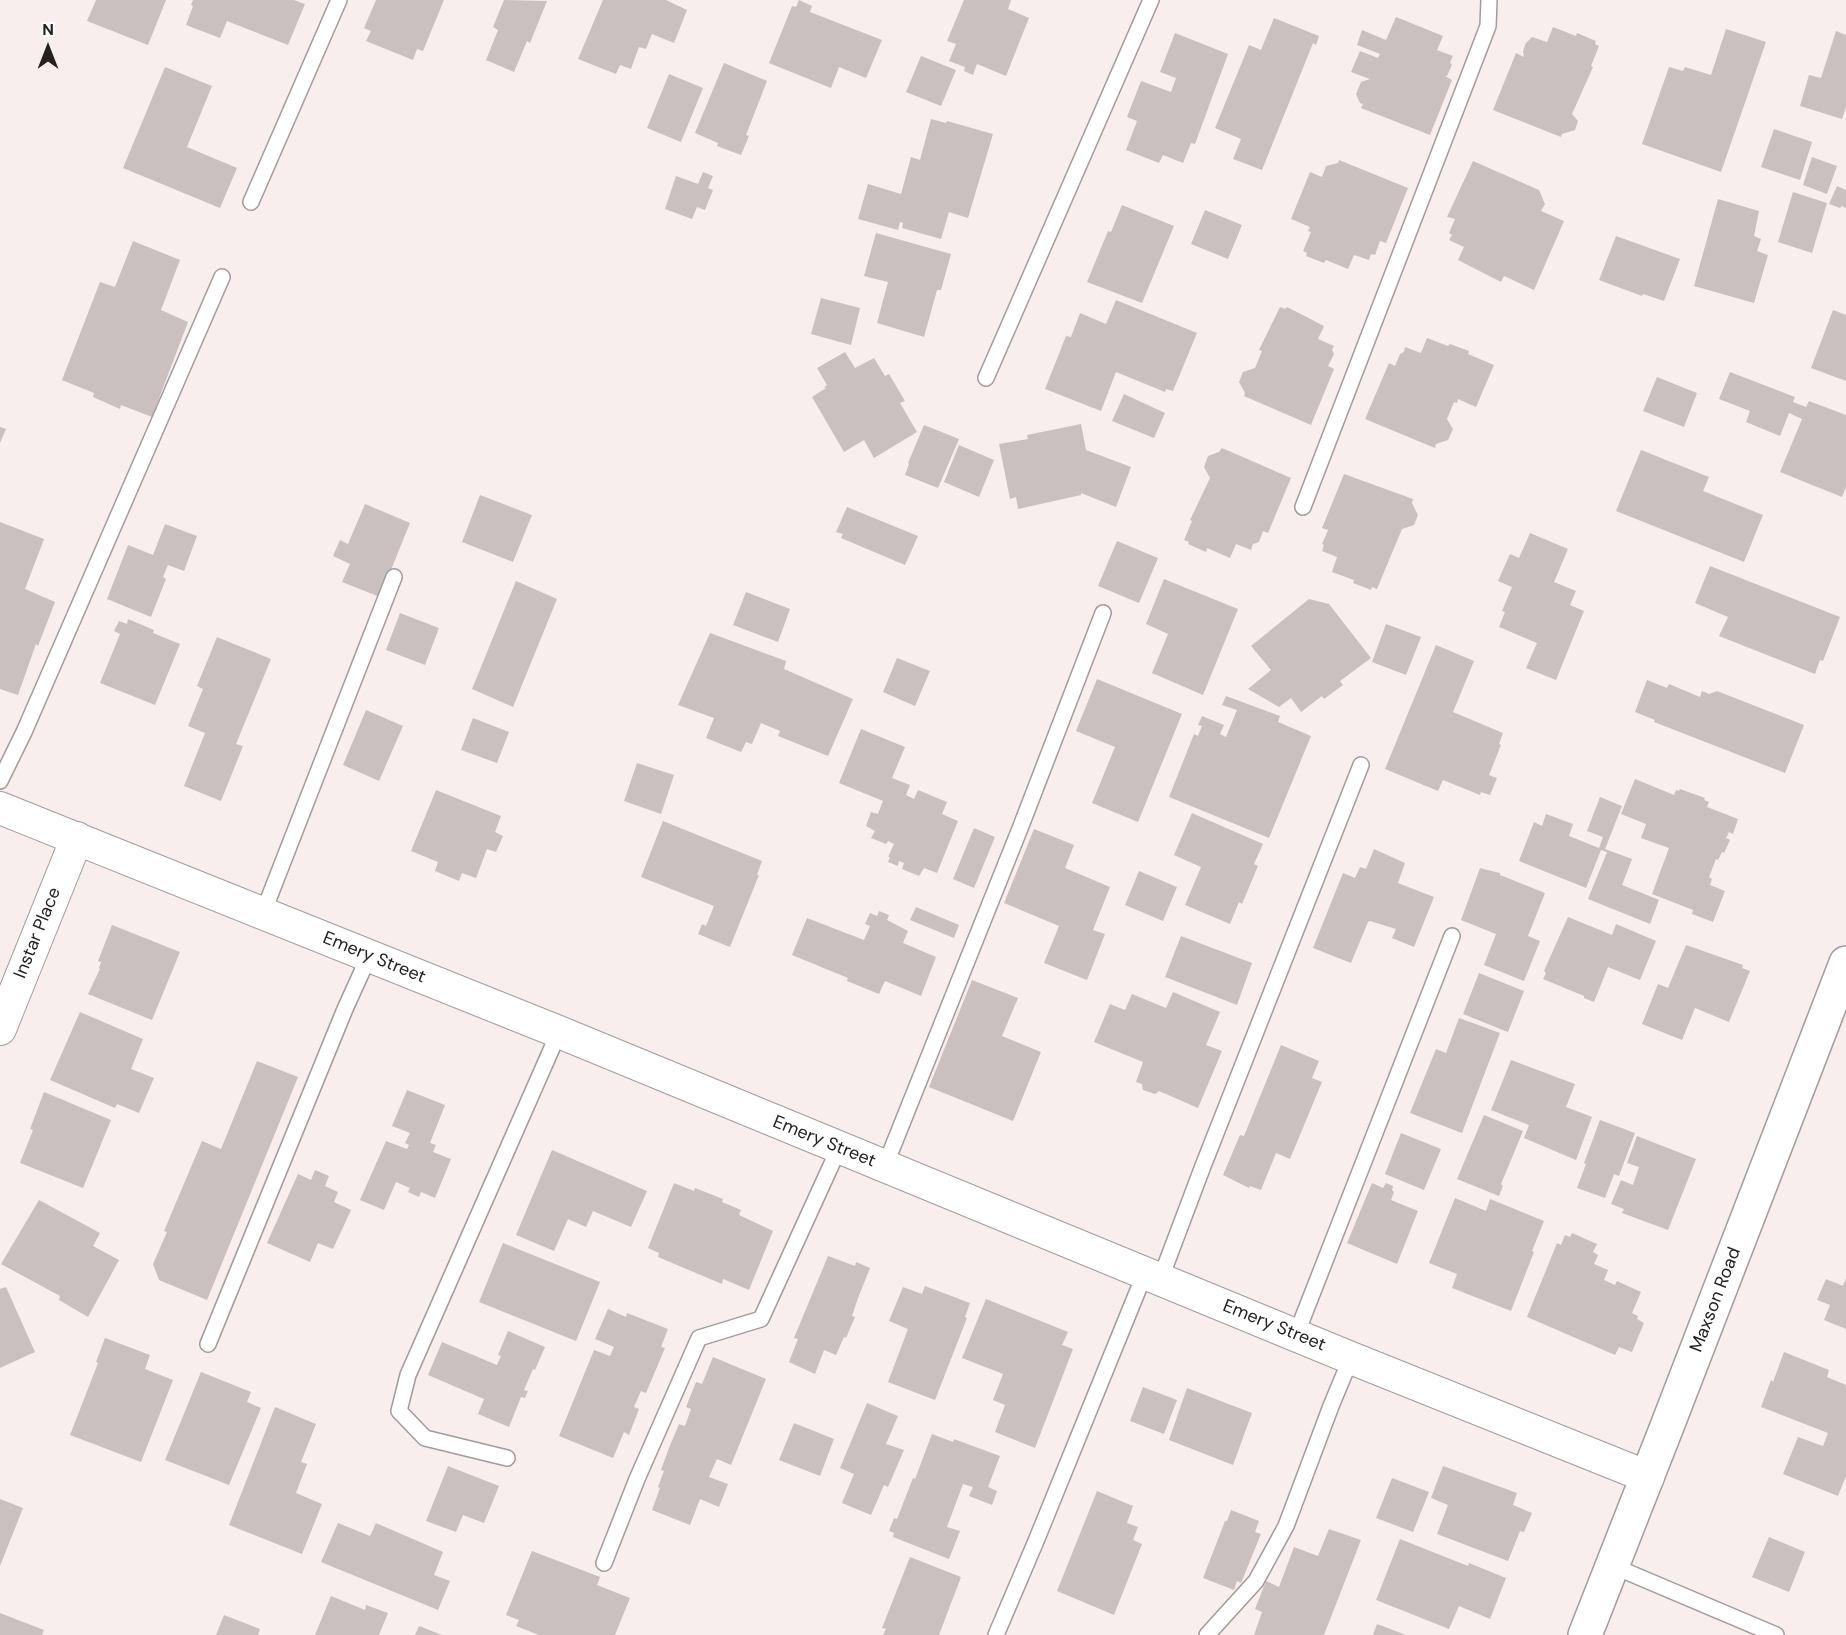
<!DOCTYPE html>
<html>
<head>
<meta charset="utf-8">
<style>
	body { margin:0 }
	#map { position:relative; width:1846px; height:1635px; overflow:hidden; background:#f8eeee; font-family:"DM Sans",sans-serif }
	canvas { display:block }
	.north { position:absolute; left:18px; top:18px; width:60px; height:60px; -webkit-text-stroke:4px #fefefe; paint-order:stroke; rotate:0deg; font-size:16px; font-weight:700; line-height:24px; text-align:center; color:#242121 }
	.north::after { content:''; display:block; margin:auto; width:21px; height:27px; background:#242121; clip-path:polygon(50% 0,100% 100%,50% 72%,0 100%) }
</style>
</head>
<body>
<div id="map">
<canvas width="1846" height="1635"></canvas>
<div class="north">N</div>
</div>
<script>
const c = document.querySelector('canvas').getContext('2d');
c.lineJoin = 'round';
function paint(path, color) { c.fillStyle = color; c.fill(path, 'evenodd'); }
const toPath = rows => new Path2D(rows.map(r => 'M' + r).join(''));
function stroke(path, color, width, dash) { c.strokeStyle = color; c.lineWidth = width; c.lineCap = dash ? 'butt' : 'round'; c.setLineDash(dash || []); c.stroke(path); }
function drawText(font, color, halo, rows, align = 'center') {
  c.font = font + ' "DM Sans",sans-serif'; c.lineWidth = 6; c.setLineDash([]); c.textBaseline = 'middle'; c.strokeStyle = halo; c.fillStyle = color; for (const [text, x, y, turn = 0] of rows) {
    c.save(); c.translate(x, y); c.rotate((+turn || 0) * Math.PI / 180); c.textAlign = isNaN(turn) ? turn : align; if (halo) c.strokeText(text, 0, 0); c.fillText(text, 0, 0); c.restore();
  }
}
const building = toPath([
	[96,0,166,0,148,45,87,21],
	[193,0,294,0,305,4,288,45,227,21,220,38,186,25,193,6,191,5],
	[376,0,444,0,423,51,417,49,413,60,366,41,371,31,364,28],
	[504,0,547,1,530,43,527,41,514,72,486,60,498,30,493,27],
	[603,0,666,0,687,10,674,43,652,34,646,49,639,47,631,69,620,65,616,74,578,59],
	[799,0,812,6,810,12,882,40,866,78,839,67,831,88,769,63,792,6,796,7],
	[964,0,1011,0,1008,9,1029,18,1006,76,977,64,973,75,964,71,965,67,949,61,956,44,947,41],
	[1396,17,1443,36,1437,50,1453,56,1450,62,1452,65,1447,76,1445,76,1452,80,1430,135,1361,108,1363,104,1360,103,1356,94,1361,82,1370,79,1351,72,1360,51,1378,58,1380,54,1357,45,1362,30,1386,40],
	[1274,18,1319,36,1316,45,1313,43,1262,170,1233,159,1241,139,1215,128,1249,45,1261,50],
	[1553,27,1576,36,1577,33,1596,41,1595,44,1599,46,1591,66,1593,67,1572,114,1578,121,1575,130,1562,134,1561,137,1493,110,1516,53,1524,57,1523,51,1526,43,1532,37,1547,42],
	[1726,29,1766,42,1721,172,1642,144,1669,67,1683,71,1685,67,1711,75],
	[1836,31,1846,35,1846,107,1842,119,1800,106,1809,75,1821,78],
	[1175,33,1228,54,1195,144,1191,143,1183,163,1163,155,1159,163,1126,150,1137,121,1127,117,1141,81,1171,92,1176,78,1160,72],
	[921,56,956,70,941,106,906,92],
	[724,63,767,81,746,135,749,136,741,155,717,146,718,143,695,133],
	[165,67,212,86,187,147,237,168,220,208,123,168],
	[669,74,703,88,681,142,647,128],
	[931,119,946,123,947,121,993,134,968,218,949,212,941,239,902,228,903,223,900,222,898,230,858,219,868,184,901,194,911,157,920,160],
	[1774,129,1812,142,1800,180,1761,167],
	[1812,157,1837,166,1827,194,1803,185],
	[1339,160,1408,188,1386,243,1380,241,1375,255,1371,254,1369,260,1354,255,1348,269,1326,260,1324,263,1306,256,1307,253,1303,251,1311,232,1308,231,1310,227,1291,219,1310,172,1322,177,1326,166,1338,163],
	[1473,161,1539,190,1545,204,1541,211,1564,221,1534,290,1504,276,1501,282,1458,260,1464,247,1449,240,1452,235,1449,233,1455,219,1447,217],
	[703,172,713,176,708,188,713,190,705,210,697,207,692,219,665,209,676,176,698,184],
	[1837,186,1846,190,1846,208,1842,206,1840,208,1829,204],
	[1793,192,1827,203,1812,253,1778,242],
	[1718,199,1759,211,1754,236,1761,239,1757,251,1768,255,1754,303,1694,286],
	[1122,205,1174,226,1142,303,1087,282,1108,231,1111,232],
	[1205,210,1242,225,1228,259,1191,244],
	[876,233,951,254,941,290,937,290,924,337,877,323,888,282,864,276],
	[1616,236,1680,259,1664,301,1643,294,1642,296,1599,280],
	[133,241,180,260,161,310,188,322,152,417,121,405,120,409,93,397,94,393,62,380,100,282,115,287],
	[821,298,860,308,851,345,811,334],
	[1116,300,1197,333,1173,391,1166,389,1165,392,1116,372,1101,411,1045,389,1066,336,1071,337,1080,313,1106,324],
	[1280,307,1285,309,1287,307,1324,326,1318,339,1334,346,1332,350,1334,354,1328,366,1334,369,1311,425,1244,396,1245,393,1239,382,1243,372,1255,368,1262,351,1259,350],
	[1833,310,1846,315,1846,381,1811,368],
	[1427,338,1448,346,1450,344,1469,351,1468,354,1494,365,1476,407,1458,399,1457,403,1454,402,1447,419,1453,429,1448,440,1436,444,1435,448,1365,419,1389,363,1395,366,1400,354,1404,352,1405,347,1421,353],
	[845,352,855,368,874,358,885,376,889,374,905,401,900,403,917,432,874,458,864,440,844,452,812,397,826,388,824,387,827,385,817,368],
	[1730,372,1795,397,1793,402,1806,407,1809,401,1846,415,1846,487,1842,497,1780,472,1802,419,1789,413,1780,436,1746,422,1750,411,1719,399],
	[1657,377,1697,393,1684,427,1643,411],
	[1124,394,1165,413,1154,438,1112,421],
	[1081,424,1086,450,1131,467,1116,507,1081,493,1081,495,1018,509,1016,497,1010,499,999,444,1028,439,1027,435],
	[924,425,959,439,938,488,905,475,909,464,908,463],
	[0,427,6,429,0,443],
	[959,445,994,460,979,497,944,482],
	[1222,448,1291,478,1268,533,1263,531,1259,542,1253,544,1251,550,1236,544,1230,558,1207,548,1206,552,1188,544,1189,542,1184,540,1192,521,1190,520,1210,478,1204,467,1208,456,1219,452],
	[1641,450,1709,477,1703,491,1763,515,1744,562,1616,511],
	[1344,474,1413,499,1412,503,1418,515,1414,525,1402,529,1377,589,1372,587,1371,590,1353,583,1354,580,1332,572,1337,557,1322,551,1324,545,1322,544,1328,530,1322,528],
	[480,495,532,515,513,562,462,542],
	[365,504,410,523,380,597,342,582,350,564,333,556,340,540,348,544],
	[847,507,918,536,905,565,841,538,843,534,836,532],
	[0,522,44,539,25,589,55,602,38,646,36,644,18,695,0,689],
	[165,524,197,536,184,571,168,565,163,577,166,579,151,617,107,599,128,545,153,555],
	[1530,533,1568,549,1554,582,1576,591,1570,605,1584,611,1556,680,1526,668,1537,643,1499,627,1505,612,1502,611,1512,587,1498,581,1510,554,1519,558],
	[1117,541,1158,558,1139,603,1098,586],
	[1710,566,1840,617,1823,661,1820,660,1815,674,1719,636,1728,617,1695,603],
	[1164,579,1238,609,1203,695,1152,673,1168,634,1146,624],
	[516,581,557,599,513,707,472,689],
	[746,592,790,609,778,642,733,625],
	[1309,599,1329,604,1371,658,1340,681,1343,685,1324,699,1322,696,1301,712,1291,698,1279,707,1248,689,1271,670,1251,646],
	[400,613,439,628,425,665,386,650],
	[128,619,154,630,153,633,180,644,155,705,100,683,120,634,114,631,119,621,127,624],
	[1386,624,1421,637,1406,675,1372,662],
	[710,633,786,661,784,669,853,699,828,756,778,736,780,731,761,723,752,744,746,742,741,752,706,738,714,718,678,705],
	[217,637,271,659,236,744,243,746,221,801,184,786,205,733,188,726,203,689,197,686],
	[1436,645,1474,661,1453,712,1503,733,1499,744,1501,745,1489,775,1497,778,1490,795,1481,792,1480,795,1443,780,1438,791,1385,769],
	[897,658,930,671,915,706,883,692],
	[1097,679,1182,714,1138,822,1092,803,1115,747,1076,731],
	[1647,680,1667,688,1669,684,1700,697,1702,691,1709,694,1717,691,1804,725,1785,773,1654,722,1655,720,1635,712],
	[1226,696,1280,716,1278,722,1311,736,1269,838,1169,797,1194,734,1198,736,1202,726,1198,725,1202,716,1224,725,1220,734,1226,737,1237,710,1222,705],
	[366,710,403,726,379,781,343,765],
	[473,718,509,732,497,763,461,750],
	[861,729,905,747,892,778,910,785,906,795,914,799,918,790,947,802,942,814,958,821,937,873,924,868,919,876,902,869,904,863,899,861,898,866,888,862,890,857,888,857,894,844,888,841,886,844,871,838,875,831,866,826,871,812,878,814,883,801,839,783],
	[637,763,674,775,661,814,624,801],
	[1635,779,1674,795,1676,790,1679,791,1680,789,1705,798,1704,800,1709,802,1707,807,1738,819,1733,834,1729,832,1726,838,1730,840,1724,853,1722,852,1718,860,1716,859,1709,877,1712,879,1710,885,1725,891,1713,922,1692,914,1693,910,1652,894,1669,848,1641,838,1646,824,1621,814],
	[436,790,501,816,495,832,503,836,496,852,487,849,476,878,462,873,459,881,435,871,438,862,411,851],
	[1600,797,1622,806,1605,849,1632,859,1622,885,1659,900,1650,924,1588,899,1607,852,1601,850,1586,888,1519,861,1534,822,1542,826,1546,814,1573,824,1569,836,1599,848,1603,837,1587,831],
	[1192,813,1263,844,1254,864,1258,866,1242,904,1239,902,1230,924,1185,905,1201,867,1174,855],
	[663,821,762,861,757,875,759,875,730,947,698,934,702,924,706,926,714,906,641,877],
	[974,828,995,837,974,888,953,879],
	[1034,829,1074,845,1065,868,1110,887,1093,930,1105,934,1087,980,1044,963,1059,926,1004,903],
	[1374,849,1405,863,1398,883,1434,897,1414,947,1392,938,1396,929,1370,921,1368,922,1351,963,1313,948,1343,873,1355,878,1360,867,1366,869],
	[1480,868,1500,873,1500,875,1545,893,1528,936,1540,941,1524,981,1484,965,1496,934,1461,920],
	[1139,871,1177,887,1163,921,1125,905],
	[916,907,959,925,954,938,910,920],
	[879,911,889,915,887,920,908,931,903,943,936,957,921,996,885,981,879,994,847,981,848,978,792,955,807,918,864,940,870,926,865,924,870,913,877,916],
	[1568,917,1612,935,1616,924,1656,941,1640,980,1608,967,1594,1002,1584,998,1584,996,1543,979,1546,973,1544,971],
	[112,925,180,952,152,1020,88,994,100,969,99,968,101,962,98,961],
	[1181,936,1252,963,1237,1005,1165,977],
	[1686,945,1743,965,1742,968,1750,971,1729,1022,1695,1008,1682,1040,1642,1024,1658,984,1668,988],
	[1479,973,1524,991,1508,1032,1463,1014],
	[972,980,1018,998,1002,1036,1041,1052,1013,1121,929,1087],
	[1173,992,1220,1012,1206,1045,1222,1051,1198,1108,1159,1091,1155,1094,1143,1090,1142,1084,1136,1082,1143,1062,1094,1042,1110,1004,1125,1010,1132,994,1166,1008],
	[80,1012,143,1039,131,1069,154,1078,139,1113,117,1104,115,1108,50,1080],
	[1459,1018,1500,1033,1462,1133,1410,1113,1436,1049,1446,1053],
	[1281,1045,1319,1061,1312,1078,1322,1082,1290,1159,1276,1153,1261,1190,1250,1186,1249,1188,1223,1175,1240,1135,1244,1136],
	[1511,1060,1575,1084,1566,1107,1592,1117,1576,1160,1524,1138,1529,1125,1491,1110],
	[257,1061,298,1077,207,1300,159,1280,153,1264,167,1232,164,1231,202,1141,221,1149],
	[407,1090,445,1105,430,1143,436,1145,433,1152,451,1159,435,1198,421,1192,419,1197,408,1192,410,1188,396,1182,384,1210,360,1200,386,1141,407,1149,409,1145,405,1143,410,1133,392,1126],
	[44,1092,111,1120,83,1188,20,1163,33,1130,30,1129],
	[1484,1115,1523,1131,1501,1184,1503,1186,1499,1196,1457,1179],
	[1600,1120,1635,1133,1619,1176,1614,1174,1605,1198,1577,1188,1586,1164,1584,1163],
	[1401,1133,1441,1149,1424,1190,1385,1174],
	[1637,1136,1696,1159,1668,1230,1622,1213,1624,1209,1611,1204,1621,1180,1633,1185,1639,1167,1627,1163],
	[552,1150,647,1191,631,1227,593,1211,586,1227,568,1219,554,1251,516,1235],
	[315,1170,329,1176,325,1186,338,1192,334,1202,351,1210,333,1249,318,1243,310,1262,267,1243,298,1174,311,1180],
	[674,1183,694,1191,695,1188,723,1199,722,1202,741,1210,739,1215,773,1231,749,1290,723,1279,722,1284,658,1257,659,1253,648,1248],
	[1372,1183,1383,1188,1386,1183,1393,1186,1392,1190,1394,1192,1391,1200,1418,1211,1397,1264,1347,1243],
	[1455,1198,1486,1211,1490,1199,1544,1221,1532,1251,1534,1252,1511,1311,1452,1288,1457,1274,1429,1263],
	[39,1200,100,1233,93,1246,119,1260,88,1317,59,1300,60,1296,1,1264],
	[1572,1233,1597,1244,1593,1252,1598,1255,1594,1264,1608,1270,1604,1280,1615,1285,1617,1281,1641,1292,1632,1313,1638,1316,1637,1319,1644,1323,1632,1352,1619,1347,1615,1355,1527,1317,1557,1243,1561,1245,1565,1235,1570,1237],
	[503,1243,600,1282,576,1341,479,1302],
	[828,1256,855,1266,856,1262,870,1268,858,1298,852,1316,855,1317,846,1338,844,1337,836,1355,824,1350,815,1374,789,1362,798,1339,794,1338],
	[1846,1278,1846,1329,1824,1320,1830,1305,1817,1300,1826,1279,1843,1286],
	[925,1286,970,1303,965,1317,967,1318,935,1400,888,1382,908,1329,889,1321,903,1287,922,1294],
	[6,1287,35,1352,0,1368,0,1289],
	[986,1299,1068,1332,1062,1345,1073,1349,1035,1448,995,1432,1005,1405,993,1400,1003,1374,962,1358],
	[608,1309,626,1317,627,1313,668,1329,661,1347,665,1348,646,1393,641,1391,634,1407,639,1409,629,1435,624,1432,613,1458,559,1436,594,1350,610,1356,614,1347,595,1339],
	[508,1331,545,1347,535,1370,533,1369,524,1390,528,1391,525,1398,521,1397,509,1427,478,1414,484,1399,428,1375,442,1342,497,1365,501,1356,498,1355],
	[105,1338,150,1355,145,1369,173,1380,141,1462,70,1435,98,1363,96,1362],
	[1784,1352,1829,1370,1827,1377,1846,1385,1846,1476,1838,1496,1783,1474,1798,1437,1823,1446,1828,1433,1761,1407,1771,1380,1773,1382],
	[713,1357,766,1379,731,1465,717,1459,709,1477,728,1484,719,1507,700,1499,690,1525,652,1510,660,1488,658,1487,664,1471,661,1470,669,1448,679,1424,685,1426,691,1409,686,1407,696,1382,702,1384],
	[201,1372,251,1392,247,1402,261,1408,229,1485,165,1460],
	[1143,1387,1177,1400,1164,1434,1130,1421],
	[1187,1388,1252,1413,1233,1465,1169,1440],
	[867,1403,898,1416,886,1444,904,1450,888,1487,884,1485,871,1515,842,1503,854,1474,840,1468],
	[275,1407,316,1424,301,1462,307,1464,296,1493,322,1504,302,1554,229,1525],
	[794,1423,834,1439,820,1476,779,1460],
	[932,1434,953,1442,954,1439,1000,1456,988,1487,997,1491,992,1505,969,1496,973,1487,963,1484,947,1527,960,1531,949,1559,893,1537,894,1533,889,1531,894,1518,897,1519,913,1478,915,1479],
	[448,1466,499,1486,484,1523,463,1515,456,1532,426,1521],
	[1443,1466,1517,1493,1513,1505,1532,1513,1524,1532,1520,1531,1508,1561,1437,1534,1448,1505,1431,1498],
	[1392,1478,1429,1492,1413,1532,1376,1518],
	[1097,1491,1133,1506,1127,1523,1138,1527,1133,1540,1142,1544,1114,1615,1057,1591],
	[0,1499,23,1508,0,1566],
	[1231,1510,1259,1521,1255,1532,1261,1534,1241,1583,1237,1581,1234,1590,1203,1578,1225,1521,1227,1521],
	[338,1523,370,1536,376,1523,443,1552,434,1575,450,1581,438,1610,321,1562],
	[1329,1529,1361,1540,1324,1635,1254,1635,1262,1612,1255,1609,1266,1581,1279,1587,1294,1547,1318,1556],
	[1769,1537,1805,1552,1789,1592,1752,1577],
	[1400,1539,1468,1566,1469,1563,1506,1578,1490,1619,1459,1606,1449,1629,1376,1600],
	[532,1551,600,1577,597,1585,630,1598,615,1635,539,1635,516,1626,519,1620,506,1615],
	[910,1557,961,1577,939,1635,883,1635,886,1629,882,1628],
	[331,1596,365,1610,366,1605,388,1613,379,1635,315,1635],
	[0,1613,44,1630,42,1635,0,1635],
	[224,1615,260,1629,258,1635,216,1635],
	[1377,1624,1406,1635,1373,1635],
	[419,1626,442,1635,415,1635]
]);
const service = toPath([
	[251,202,339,0],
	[986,378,1151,0],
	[1303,507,1488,26,1489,0],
	[0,781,24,732,222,277],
	[263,913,394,577],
	[885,1166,1021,826,1103,613],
	[1160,1280,1203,1166,1361,765],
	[1296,1335,1452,936],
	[208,1344,345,1009,369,956],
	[507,1458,425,1438,399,1411,408,1375,559,1032],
	[604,1563,637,1479,699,1338,761,1319,839,1148],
	[1613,1566,1776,1635],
	[996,1635,1036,1541,1145,1273],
	[1207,1635,1256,1581,1286,1526,1331,1406,1351,1358]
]);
const minor = toPath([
	[0,808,559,1032,1351,1358,1648,1477],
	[0,1029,77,838]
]);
const tertiary = toPath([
	[1585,1635,1666,1429,1846,963]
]);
const streetNames = [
	["Instar Place",38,933,-68],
	["Emery Street",374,958,22],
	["Emery Street",824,1142,22],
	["Maxson Road",1716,1300,-69],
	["Emery Street",1274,1326,22]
];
paint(building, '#cac0c0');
stroke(service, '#a39a9a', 18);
stroke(minor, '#a39a9a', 34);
stroke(tertiary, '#a39a9a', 36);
stroke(service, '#fff', 15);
stroke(minor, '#fff', 32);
stroke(tertiary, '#fff', 33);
drawText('18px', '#242121', '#fefefe', streetNames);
</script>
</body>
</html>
